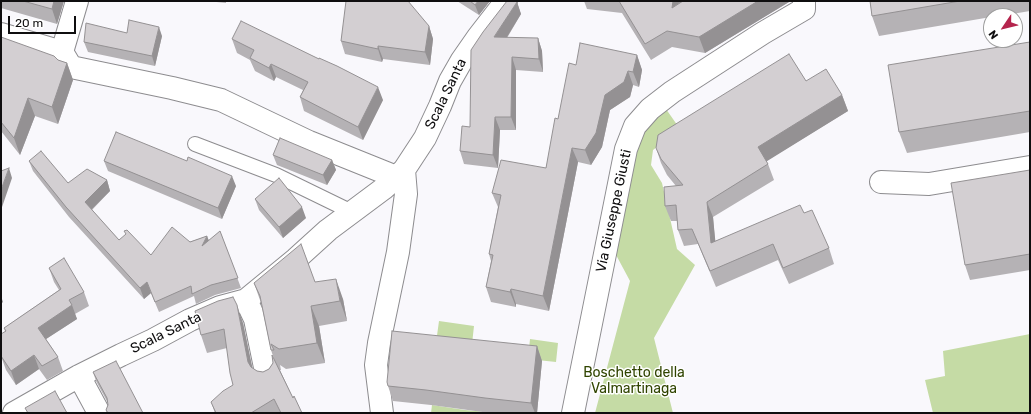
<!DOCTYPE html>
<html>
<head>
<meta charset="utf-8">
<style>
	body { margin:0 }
	#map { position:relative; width:1031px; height:414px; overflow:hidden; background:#f9f8fc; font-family:Rubik,sans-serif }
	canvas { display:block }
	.frame { position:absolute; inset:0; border:2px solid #0f0e0f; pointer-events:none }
	.north { position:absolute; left:983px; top:8px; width:40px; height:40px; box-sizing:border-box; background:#fff; border:1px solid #9f9f9f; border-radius:50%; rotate:235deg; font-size:11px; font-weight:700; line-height:16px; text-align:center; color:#0f0e0f }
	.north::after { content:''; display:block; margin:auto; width:14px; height:18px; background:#b5254d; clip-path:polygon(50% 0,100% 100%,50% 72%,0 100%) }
	.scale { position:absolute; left:8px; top:16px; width:68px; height:18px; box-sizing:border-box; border:2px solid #0f0e0f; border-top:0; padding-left:5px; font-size:12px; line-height:14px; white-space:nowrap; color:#0f0e0f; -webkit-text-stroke:3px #fff; paint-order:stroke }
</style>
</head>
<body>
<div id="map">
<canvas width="1031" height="414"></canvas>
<div class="frame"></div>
<div class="north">N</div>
<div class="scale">20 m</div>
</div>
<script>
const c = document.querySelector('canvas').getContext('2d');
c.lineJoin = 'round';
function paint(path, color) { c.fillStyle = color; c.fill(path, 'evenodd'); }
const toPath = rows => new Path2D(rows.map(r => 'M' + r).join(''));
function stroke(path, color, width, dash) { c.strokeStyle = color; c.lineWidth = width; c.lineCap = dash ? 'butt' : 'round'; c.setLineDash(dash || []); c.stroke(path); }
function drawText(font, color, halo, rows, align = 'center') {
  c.font = font + ' Rubik,sans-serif'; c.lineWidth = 3; c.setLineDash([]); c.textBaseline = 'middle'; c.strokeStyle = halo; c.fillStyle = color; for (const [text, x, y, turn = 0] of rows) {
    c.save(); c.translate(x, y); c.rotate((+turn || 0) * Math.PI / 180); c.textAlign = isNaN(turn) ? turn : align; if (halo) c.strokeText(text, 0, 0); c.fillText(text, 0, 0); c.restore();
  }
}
const green = toPath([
	[666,109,680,129,653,150,651,165,662,183,677,249,695,265,654,338,673,413,595,413,630,281,615,253,632,154,646,128],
	[439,321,474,326,471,353,435,350],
	[1030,334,1030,413,933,413,925,380,945,376,943,351],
	[530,339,558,343,556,362,528,359],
	[432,405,465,410,497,413,431,413]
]);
const lane = toPath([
	[195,144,276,175,352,212]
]);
const street = toPath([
	[1,34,62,52,71,67,172,88,221,100,309,142,396,177],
	[62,52,77,1],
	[881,182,929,184,1030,167],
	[246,300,255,319,267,377],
	[79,376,99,413],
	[14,413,79,376,121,355,153,340,190,320,220,307,246,300,296,259,328,230,383,189,404,170,425,138,440,106,450,81,462,60,478,37,506,1],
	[382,413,376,365,379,343,398,252,406,194,404,170],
	[573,413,606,249,626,149,635,126,650,109,672,92,763,33,804,9,804,1]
]);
const wall = toPath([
	[1,1,64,1,57,24,1,8],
	[207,1,226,1,226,3],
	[457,1,490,1,479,15],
	[584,1,789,1,789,2,705,53,672,47,651,60,622,13,587,9],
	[867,1,1030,1,1030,11,1000,16,991,16,991,17,879,36,872,16,870,2],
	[517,2,521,14,507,38,538,38,542,51,543,72,516,70,516,130,500,130,498,168,464,164,460,151,470,127],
	[429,26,433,39,430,65,383,59,382,62,345,54,341,41],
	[127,33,162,36,155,66,88,52,84,42],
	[1,37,58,60,67,63,73,80,58,124,35,116,20,155,1,131],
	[232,39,383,100,363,140,304,111,300,97,303,90,276,77,274,81,255,71,250,60,237,53],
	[1030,42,1030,132,907,153,899,132],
	[637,55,642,70,639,87,633,85,630,97,610,110,602,147,591,165,578,162,549,311,516,304,516,307,491,302,486,287,491,261,489,254,498,207,492,193,546,168,558,119,576,65],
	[806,81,842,95,848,111,766,161,768,164,774,180,713,217,715,241,804,213,829,248,834,264,789,284,778,260,716,287,698,244,684,246,678,230,677,221,671,221,665,206,676,186,667,175,661,163,656,148],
	[273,155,332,160,336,170,327,185,277,165],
	[29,161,68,183,107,180,110,191,92,210,119,240,151,255,207,236,209,241,220,231,241,288,215,295,196,304,194,296,159,312,151,293,144,299,69,217,33,171],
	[104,161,236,186,222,219,108,171],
	[1030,170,1030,270,970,280,965,265],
	[255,199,306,218,283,238,259,210],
	[49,268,84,292,89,306,75,314,77,319,46,339,58,357,63,371,47,380,39,369,16,385,6,370,1,356,5,331,4,328,59,290,54,282],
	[315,282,343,299,347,321,319,326,325,363,286,369,280,365,281,370,280,370,293,398,302,413,215,413,211,402,233,385,227,348,207,353,201,335,243,323,252,368,257,371,263,372,269,369,273,363,274,359,271,350,261,303,254,283],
	[537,346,542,361,537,413,490,413,431,405,393,401,388,386],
	[93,372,143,413,107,413,106,410,108,405,108,403,96,381]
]);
const shadedWall = toPath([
	[54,1,64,1,57,24,52,9],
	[478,1,490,1,479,15,475,5],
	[673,1,682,1,672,8],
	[758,1,789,1,789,2,705,53,699,37],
	[517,2,521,14,499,50,494,37],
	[429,26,433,39,430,65,425,52],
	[159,27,162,36,155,66,152,56],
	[538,38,542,51,543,72,539,59],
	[378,46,383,59,382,62,378,49],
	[637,55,642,70,639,87,633,72],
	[512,57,516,70,516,130,511,117],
	[67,63,73,80,58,124,52,107],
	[271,64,276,77,274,81,269,68],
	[628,71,633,85,630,97,610,110,602,147,591,165,585,150,605,95],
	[378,87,383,100,363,140,358,127],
	[842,95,848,111,764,163,758,147],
	[28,98,35,116,20,155,14,138],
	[495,117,500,130,498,168,493,155],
	[572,148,578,162,549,311,543,296],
	[332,160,336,170,327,185,323,175],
	[9,168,12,178,1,210,1,190],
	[232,176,236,186,222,219,218,208],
	[107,180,110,191,89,212,85,202],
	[707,202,713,217,717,258,711,243],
	[302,207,306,218,283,238,279,227],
	[207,236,211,246,202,246],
	[336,279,343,299,347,321,340,301],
	[147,282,151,293,144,299,140,288],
	[511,289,516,304,516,307,510,292],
	[1,296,3,302,1,304],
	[72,305,77,319,43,341,38,328],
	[237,305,243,323,255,380,248,362],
	[311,306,319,326,325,363,317,343],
	[537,346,542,361,537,413,535,413,531,403],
	[34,355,39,369,16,385,11,371]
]);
const building = toPath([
	[23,1,54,1,52,9,23,1],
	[346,1,408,1,429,26,425,52,378,46,378,49,341,41,346,1],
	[470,1,478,1,475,5,470,1],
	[507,1,516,1,517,2,494,37,538,38,539,59,512,57,511,117,495,117,493,155,460,151,462,126,470,127,471,50,483,32,507,1],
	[619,1,673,1,672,8,683,1,758,1,699,37,667,31,645,44,619,1],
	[870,1,960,1,872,16,870,1],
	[129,20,159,27,152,56,84,42,86,23,127,33,129,20],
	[241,21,319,59,319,58,337,66,378,87,358,127,300,97,308,82,271,64,269,68,250,58,254,50,232,39,241,21],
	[1,37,54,56,58,60,67,63,52,107,28,98,14,138,1,122,1,37],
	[1030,42,1030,111,899,132,888,65,1030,42],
	[580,43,637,55,633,72,628,71,624,82,605,95,596,133,585,150,572,148,543,296,511,289,510,292,486,287,493,255,489,254,501,195,492,193,501,160,546,168,555,118,558,119,569,63,576,65,580,43],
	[789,54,806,81,826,69,842,95,758,147,768,164,707,202,711,243,800,205,804,213,812,210,829,248,783,268,773,244,710,271,692,229,678,230,676,205,665,206,664,187,683,185,661,159,656,148,658,135,789,54],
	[116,132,187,161,188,157,232,176,218,208,104,161,116,132],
	[280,138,332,160,323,175,273,155,280,138],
	[41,151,68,183,87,169,107,180,85,202,119,240,126,234,124,231,127,230,151,255,172,227,190,242,207,236,202,246,220,231,238,278,211,285,192,294,191,286,155,302,147,282,140,288,66,207,29,161,41,151],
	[9,168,1,190,1,171,9,168],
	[1030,170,1030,254,965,265,951,183,1030,170],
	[279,178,302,207,279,227,255,199,279,178],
	[301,244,315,282,336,279,340,301,311,306,317,343,279,349,271,344,274,350,271,350,260,296,254,283,301,244],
	[64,258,84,292,69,300,72,305,38,328,58,357,42,366,34,355,11,371,1,356,1,334,6,331,4,328,61,289,49,268,64,258],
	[233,297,237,305,248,362,251,367,257,371,263,372,269,369,273,363,272,355,293,398,294,396,302,413,281,413,274,399,251,413,216,413,211,402,223,391,233,385,230,373,224,329,201,335,195,311,218,301,233,297],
	[392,331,537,346,531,403,485,398,426,390,388,386,387,382,392,331],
	[116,361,143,413,108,413,106,410,108,405,107,398,93,372,116,361],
	[55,391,67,413,28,413,25,408,55,391]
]);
const streetNames = [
	["Scala Santa",446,94,-64],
	["Via Giuseppe Giusti",614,211,-78],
	["Scala Santa",166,333,-26]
];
const parkNames = [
	["Boschetto della",634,373],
	["Valmartinaga",634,389]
];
paint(green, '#c5dba5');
stroke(lane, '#8d8c8f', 16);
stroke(street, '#8d8c8f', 24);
stroke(lane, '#fff', 14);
stroke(street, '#fff', 22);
paint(wall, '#b5b2b5');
paint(shadedWall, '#949193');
paint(building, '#d3cfd2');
stroke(building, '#949193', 1);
drawText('14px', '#0f0e0f', '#fff', streetNames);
drawText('14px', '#304400', '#fff', parkNames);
</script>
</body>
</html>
